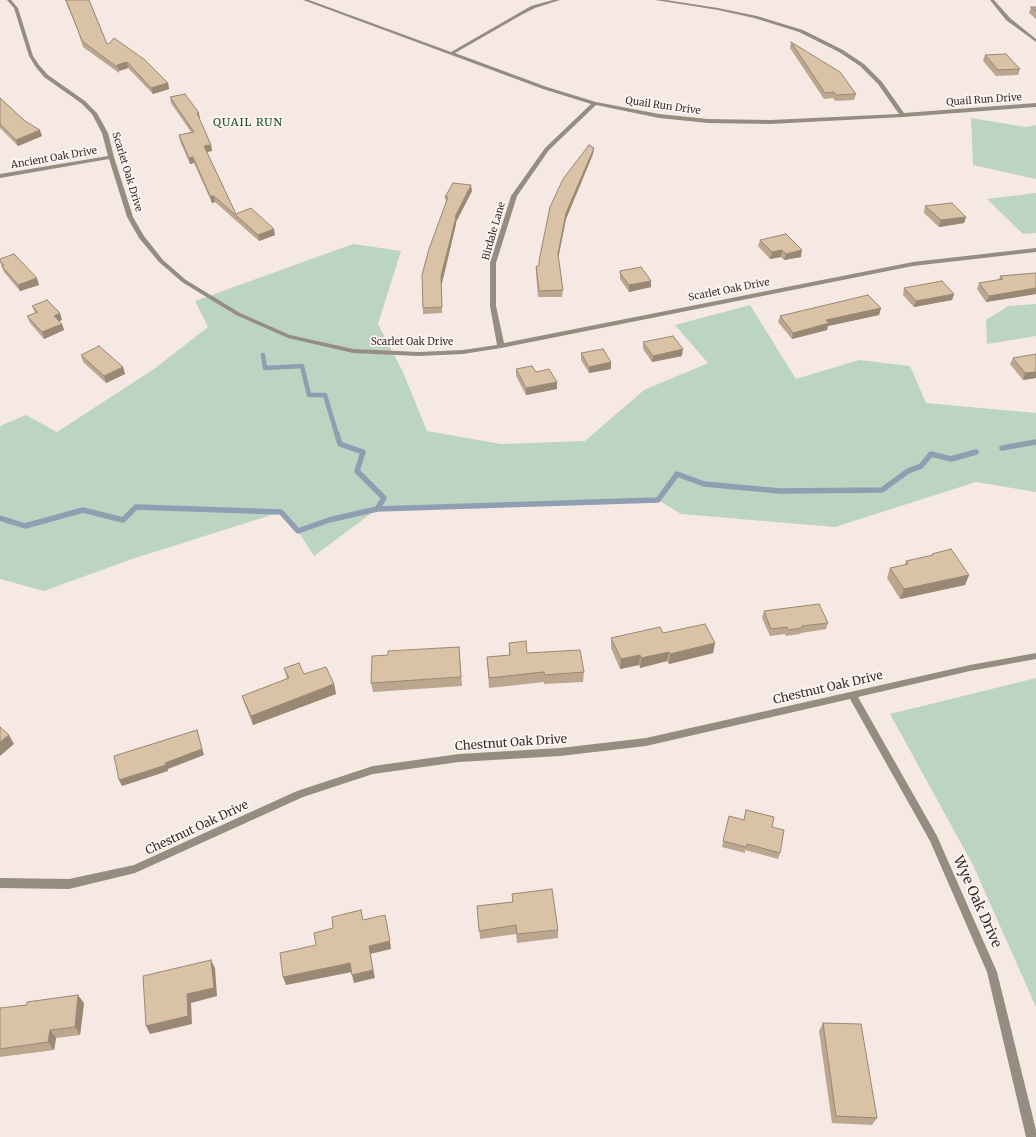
<!DOCTYPE html>
<html>
<head>
<meta charset="utf-8">
<style>
	body { margin:0 }
	canvas { display:block; background:#f6e8e2 }
</style>
</head>
<body>
<canvas width="1036" height="1137"></canvas>
<script>
const c = document.querySelector('canvas').getContext('2d');
c.lineJoin = 'round';
function paint(path, color) { c.fillStyle = color; c.fill(path, 'evenodd'); }
const toPath = rows => new Path2D(rows.map(r => 'M' + r).join(''));
function stroke(path, color, width, dash) { c.strokeStyle = color; c.lineWidth = width; c.lineCap = dash ? 'butt' : 'round'; c.setLineDash(dash || []); c.stroke(path); }
function drawText(font, color, halo, rows, align = 'center') {
  c.font = font + ' Merriweather,serif'; c.lineWidth = 3.5; c.setLineDash([]); c.textBaseline = 'middle'; c.strokeStyle = halo; c.fillStyle = color; for (const [text, x, y, turn = 0] of rows) {
    c.save(); c.translate(x, y); c.rotate((+turn || 0) * Math.PI / 180); c.textAlign = isNaN(turn) ? turn : align; if (halo) c.strokeText(text, 0, 0); c.fillText(text, 0, 0); c.restore();
  }
}
const green = toPath([
	[971,118,1026,127,1036,125,1036,179,973,165],
	[1036,193,1036,233,1023,234,987,199],
	[353,244,401,251,378,324,403,372,427,431,501,444,585,441,644,390,708,363,675,325,750,305,796,379,859,360,910,366,926,403,1036,413,1036,492,976,482,835,527,681,514,658,500,377,509,314,556,298,531,281,512,132,559,44,591,0,579,0,426,26,415,57,432,154,369,208,327,195,301],
	[1036,304,1036,336,987,344,986,320,1008,306],
	[1036,678,1036,1007,973,865,890,714]
]);
const streamFar1 = toPath([
	[263,355,265,368,302,366,309,395,325,395,337,435]
]);
const stream = toPath([
	[337,434,340,444,363,452,357,471,384,498,377,509],
	[1002,448,1036,442],
	[0,518,25,526,83,510,123,520,136,507,281,512,298,531,329,520,377,509,658,500,677,474,704,484,780,491,882,490,908,471,921,466,931,454,951,459,976,452]
]);
const street = toPath([
	[7,0,11,0,18,8,33,56,39,65,48,75,85,101,97,113,108,133,114,157,133,217,144,236,163,260,186,280,240,313,290,335,353,349,419,352,463,350,497,345,490,306,490,263,511,196,545,148,591,104,543,89,303,0,309,0,451,52,531,6,553,0,560,0,535,8,523,14,455,53,547,87,596,102,659,114,708,119,770,120,899,114,878,84,860,66,839,52,799,32,754,18,718,10,655,0,666,0,718,8,757,16,803,30,843,50,864,64,882,82,904,113,1036,103,1036,107,903,117,770,124,708,123,659,118,596,105,549,150,517,196,496,263,496,306,504,343,913,262,1036,248,1036,252,913,266,501,348,463,354,419,356,353,353,288,338,236,315,182,282,159,262,139,238,127,217,109,159,0,178,0,174,108,156,102,133,92,114,81,103,44,77,35,66,29,56,14,8,7,0],
	[990,0,994,0,1010,18,1036,39,1036,42,1006,20,990,0],
	[1036,653,1036,659,970,671,858,697,937,836,997,972,1036,1130,1036,1137,1026,1137,987,972,930,841,850,699,646,746,560,756,459,762,373,774,303,797,135,873,69,889,0,888,0,878,69,879,134,865,297,791,373,766,459,754,560,748,646,738,970,665,1036,653]
]);
const wall = toPath([
	[65,0,89,0,107,44,168,83,169,89,153,94,128,68,119,71,119,73,83,47,78,31],
	[1031,7,1036,7,1036,19,1029,13],
	[791,42,856,94,854,100,835,101,833,98,824,99,790,48],
	[985,55,1020,69,1018,75,996,76,983,61],
	[170,97,200,119,199,119,211,145,212,151,207,152,236,214,275,235,259,241,215,202,212,203,194,163,190,164,180,141,179,135,191,132,171,103],
	[0,98,25,121,42,136,18,146,0,128],
	[594,148,593,154,566,219,558,257,563,290,562,297,538,297,536,272,536,266,539,266,539,261],
	[472,191,456,222,456,224,442,283,442,313,423,314,423,308,446,202,445,197],
	[925,206,966,217,964,223,939,227,924,213],
	[760,240,801,257,784,260,781,257,770,259,758,246],
	[0,259,39,285,20,291,4,272,0,262],
	[620,271,651,287,629,292,620,279],
	[1036,273,1036,294,986,302,977,289,979,283,999,280,1000,276],
	[904,288,954,294,952,300,914,307,903,295],
	[32,306,62,320,59,321,62,324,64,330,44,339,30,323,27,316,35,313],
	[881,308,879,315,828,326,827,330,792,339,778,322,780,316],
	[643,342,682,356,652,362,643,349],
	[581,353,611,369,589,373,581,360],
	[1036,354,1036,378,1023,380,1010,364,1013,358],
	[81,355,123,367,125,374,106,383,83,362],
	[516,369,536,372,557,389,526,395,516,376],
	[932,554,969,575,965,585,900,599,887,578,890,568,905,565,906,561,931,556],
	[764,611,828,623,826,629,801,633,800,634,786,636,785,634,770,636,762,618],
	[663,633,715,643,713,653,669,664,667,661,640,668,639,665,620,669,611,648,611,638],
	[509,643,527,653,584,672,583,682,544,684,544,682,489,688,487,657,509,656],
	[459,647,462,686,373,692,371,683,388,655],
	[284,668,334,684,336,694,253,725,245,705,242,696,287,679],
	[729,816,772,827,780,853,778,859,745,850,745,853,722,847],
	[512,894,558,930,558,938,517,943,516,934,480,939,477,906,512,902],
	[84,1003,80,1035,56,1038,54,1050,0,1057,0,1008],
	[823,1023,877,1118,872,1125,832,1123,819,1031]
]);
const shadedWall = toPath([
	[127,62,128,68,119,71,117,65],
	[168,83,169,89,153,94,151,88],
	[197,113,199,113,200,119,198,119],
	[40,130,42,136,18,146,16,140],
	[211,145,212,151,205,152,204,146],
	[594,148,593,154,566,219,558,260,558,254,566,213],
	[193,157,194,163,190,164,189,158],
	[471,185,472,191,456,222,456,224,442,283,442,313,441,276,455,217],
	[210,196,214,196,215,202,212,203],
	[966,217,964,223,939,227,941,220],
	[274,229,275,235,259,241,258,235],
	[782,250,781,257,770,259,772,252],
	[802,250,801,257,784,260,786,254],
	[37,278,39,285,20,291,18,285],
	[651,281,651,287,629,292,629,285],
	[1036,288,1036,294,986,302,989,296],
	[954,294,952,300,914,307,916,301],
	[881,308,879,315,828,326,827,330,792,339,793,333,826,320],
	[60,313,62,320,57,322,54,316],
	[62,324,64,330,44,339,42,332],
	[683,349,682,356,652,362,653,356],
	[611,362,611,369,589,373,589,367],
	[123,367,125,374,106,383,104,376],
	[1036,372,1036,378,1023,380,1025,373],
	[557,382,557,389,526,395,526,388],
	[969,575,965,585,900,599,904,589],
	[715,643,713,653,669,664,670,654],
	[669,652,667,661,640,668,641,658],
	[640,655,639,665,620,669,621,659],
	[334,684,336,694,253,725,251,716],
	[197,730,204,755,168,769,168,771,122,786,119,780,165,763],
	[9,735,14,744,0,756,0,742],
	[390,941,391,949,370,954,375,978,354,983,352,975,369,946],
	[211,960,215,968,217,996,191,1003,192,1024,150,1034,146,1026],
	[350,963,352,972,286,985,283,977],
	[78,995,84,1003,80,1035,75,1027],
	[50,1030,56,1038,54,1050,48,1042]
]);
const building = toPath([
	[66,0,89,0,107,44,110,43,114,38,145,60,168,83,151,88,127,62,117,65,117,67,82,41,76,25,66,0],
	[1031,7,1036,7,1036,11,1031,7],
	[791,42,840,72,856,94,836,95,834,92,825,93,791,42],
	[1006,54,1020,69,998,70,985,55,1006,54],
	[185,94,199,113,197,113,211,145,204,146,236,214,251,208,274,229,258,235,214,196,210,196,193,157,189,158,179,135,194,132,170,97,185,94],
	[0,98,25,121,40,130,16,140,0,124,0,98],
	[589,145,594,148,566,213,558,254,563,290,539,291,536,266,539,266,539,261,550,207,563,179,589,145],
	[453,183,471,185,455,217,456,217,441,276,442,307,423,308,422,275,429,249,448,197,445,197,453,183],
	[952,203,966,217,941,220,925,206,952,203],
	[786,234,802,250,786,254,782,250,772,252,760,240,786,234],
	[14,254,37,278,18,285,2,266,4,265,0,261,0,259,14,254],
	[641,267,651,281,629,285,620,273,620,271,641,267],
	[1036,273,1036,288,989,296,979,283,1003,279,1000,276,1036,273],
	[942,281,954,294,916,301,904,288,942,281],
	[868,295,881,308,826,320,829,323,793,333,780,316,868,295],
	[47,300,60,313,54,316,62,324,42,332,27,316,38,312,32,306,47,300],
	[673,336,683,349,653,356,643,342,673,336],
	[99,346,123,367,104,376,81,355,99,346],
	[603,349,611,362,589,367,581,353,603,349],
	[1036,354,1036,372,1025,373,1013,358,1036,354],
	[532,366,536,372,549,369,557,382,526,388,516,369,532,366],
	[951,549,969,575,904,589,890,568,908,564,906,561,933,555,932,554,951,549],
	[819,604,828,623,802,626,802,628,788,630,787,627,771,629,764,611,819,604],
	[705,624,715,643,670,654,669,652,641,658,640,655,621,659,611,638,660,627,663,633,705,624],
	[526,641,527,653,580,650,584,672,545,675,544,672,489,678,487,657,510,655,509,643,526,641],
	[459,647,461,677,371,683,372,656,388,655,388,651,459,647],
	[299,663,304,674,326,667,334,684,251,716,242,696,289,678,284,668,299,663],
	[0,727,9,735,0,742,0,727],
	[197,730,202,749,165,763,166,765,119,780,114,756,197,730],
	[746,810,774,817,772,827,784,830,780,853,747,844,746,847,723,841,729,816,744,820,746,810],
	[552,889,558,930,517,934,516,925,479,931,477,906,513,902,512,894,552,889],
	[361,910,363,920,385,915,390,941,369,946,373,970,352,975,350,963,283,977,280,953,316,945,314,933,333,928,332,917,361,910],
	[211,960,214,988,187,994,188,1016,146,1026,143,976,211,960],
	[78,995,75,1027,50,1030,48,1042,0,1049,0,1008,27,1005,27,1002,78,995],
	[823,1023,861,1024,877,1118,836,1116,823,1023]
]);
const farStreetnames = [
	["Quail Run Drive",984,100,-4],
	["Quail Run Drive",663,106,8],
	["Ancient Oak Drive",54,158,-10],
	["Scarlet Oak Drive",127,172,73],
	["Birdale Lane",494,231,-74],
	["Scarlet Oak Drive",729,290,-11],
	["Scarlet Oak Drive",412,342]
];
const farNeighbourhoodnames = [
	["QUAIL RUN",248,123]
];
const streetNames = [
	["Chestnut Oak Drive",828,688,-13],
	["Chestnut Oak Drive",511,743,-4],
	["Chestnut Oak Drive",197,828,-25]
];
const nearStreetnames = [
	["Wye Oak Drive",977,902,66]
];
paint(green, '#bbd5c2');
stroke(streamFar1, '#8f9eb0', 4.5);
stroke(stream, '#8f9eb0', 5.5);
paint(street, '#968d81');
paint(wall, '#bba78f');
paint(shadedWall, '#988874');
paint(building, '#d9c2a6');
stroke(building, '#988874', 1);
drawText('10px', '#352f2d', '#fff6f3', farStreetnames);
c.letterSpacing = '1px';
drawText('11px', '#18501e', '#fff6f3', farNeighbourhoodnames);
c.letterSpacing = '0px';
drawText('12px', '#352f2d', '#fff6f3', streetNames);
drawText('14px', '#352f2d', '#fff6f3', nearStreetnames);
</script>
</body>
</html>
